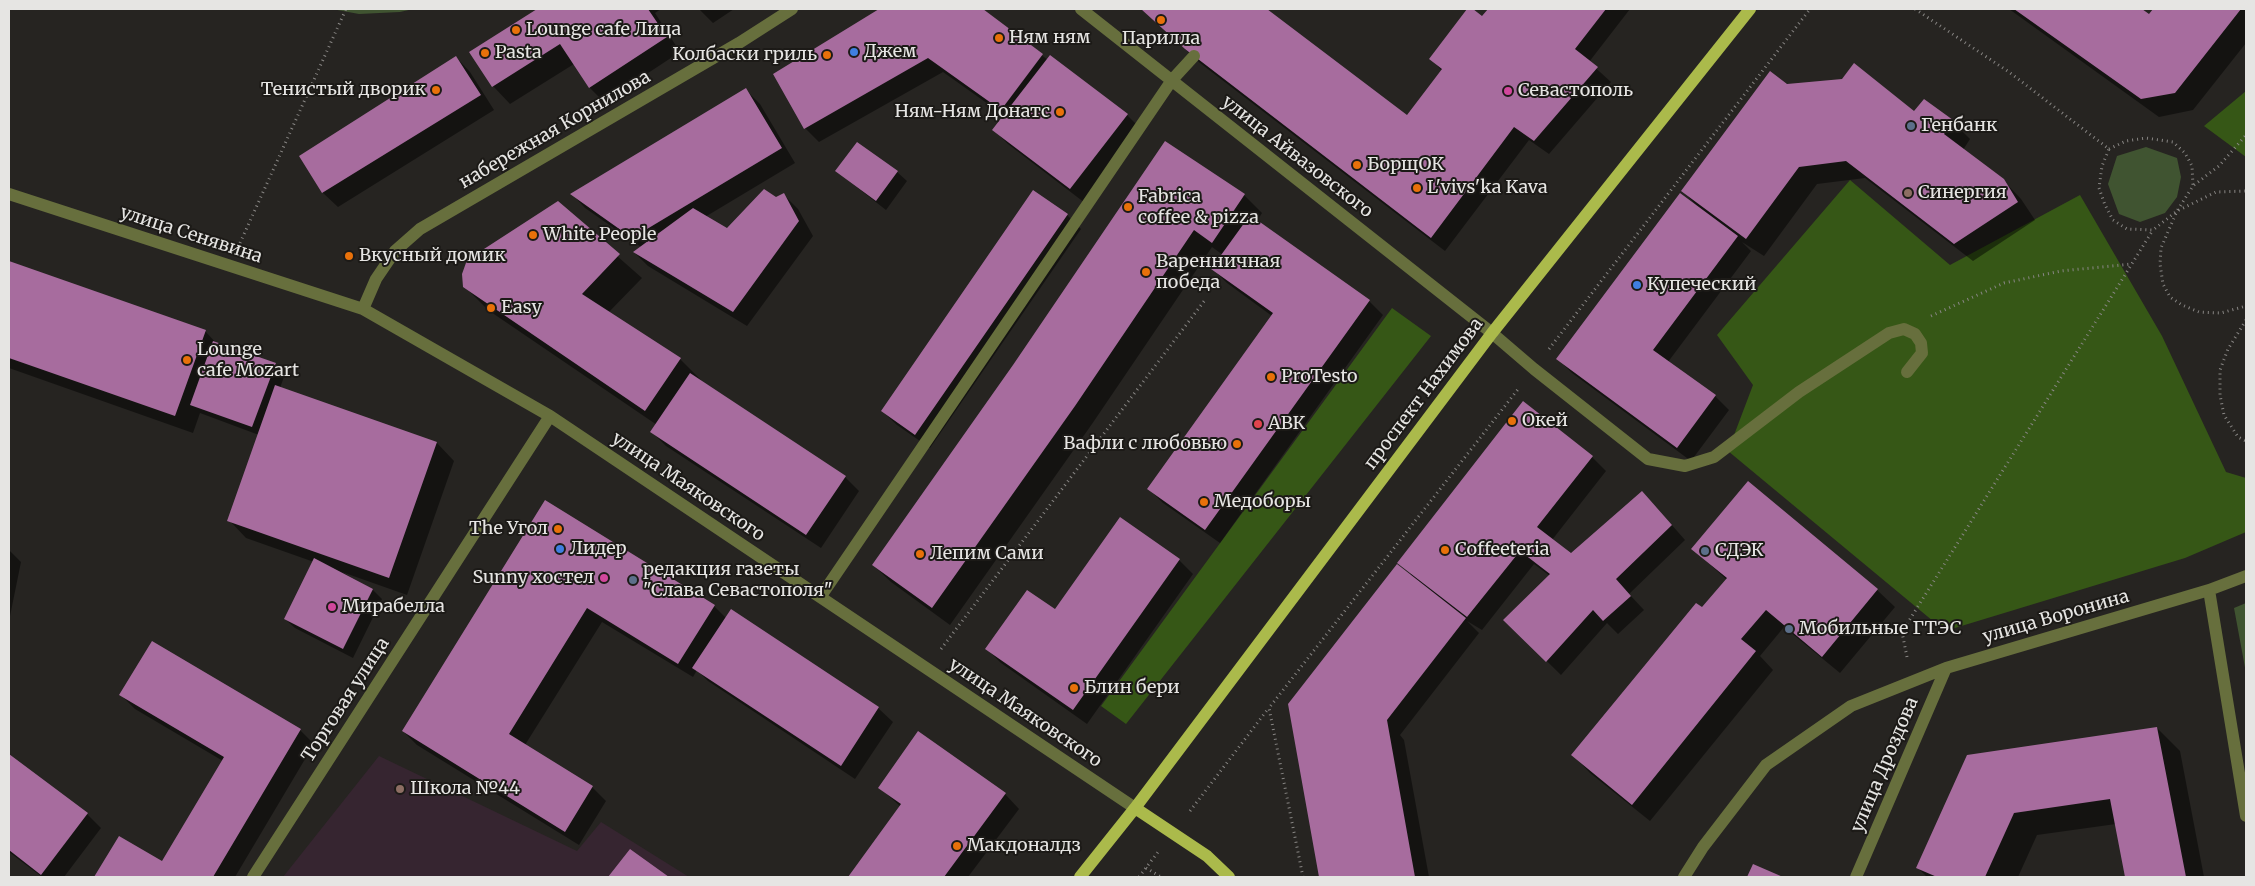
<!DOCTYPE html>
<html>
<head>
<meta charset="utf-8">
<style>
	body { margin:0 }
	#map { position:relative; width:2255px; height:886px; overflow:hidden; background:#262421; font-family:Merriweather,serif }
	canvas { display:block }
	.frame { position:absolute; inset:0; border:10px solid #e6e5e3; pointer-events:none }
</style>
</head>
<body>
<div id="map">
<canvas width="2255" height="886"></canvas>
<div class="frame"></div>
</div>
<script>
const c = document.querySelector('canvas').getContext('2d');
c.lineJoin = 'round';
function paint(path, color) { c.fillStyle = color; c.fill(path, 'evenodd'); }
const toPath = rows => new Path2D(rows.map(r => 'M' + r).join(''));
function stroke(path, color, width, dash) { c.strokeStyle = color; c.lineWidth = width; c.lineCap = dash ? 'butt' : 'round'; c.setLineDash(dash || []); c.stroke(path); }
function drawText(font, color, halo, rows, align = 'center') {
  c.font = font + ' Merriweather,serif'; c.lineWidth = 4; c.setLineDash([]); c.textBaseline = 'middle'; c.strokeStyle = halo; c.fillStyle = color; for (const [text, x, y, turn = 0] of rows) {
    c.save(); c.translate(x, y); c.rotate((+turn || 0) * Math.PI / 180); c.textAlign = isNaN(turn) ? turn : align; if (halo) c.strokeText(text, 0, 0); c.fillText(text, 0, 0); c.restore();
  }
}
const education = toPath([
	[379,756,577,851,601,822,689,877,283,877]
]);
const green = toPath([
	[332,9,413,9,400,12,359,14],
	[2146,147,2177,158,2181,177,2177,197,2165,213,2140,222,2119,214,2108,184,2117,156],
	[2246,603,2246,673,2234,608]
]);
const forest = toPath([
	[2246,91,2246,157,2204,126],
	[1850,180,1950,265,2080,195,2162,336,2226,472,2246,478,2246,532,2185,558,1945,631,1728,451,1753,385,1717,335],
	[1392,308,1431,336,1126,724,1101,706]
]);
const shadow = toPath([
	[540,9,661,9,655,13,680,52,604,102,590,88,574,64,510,104,493,86,471,52],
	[699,9,734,9,713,23],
	[881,9,980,9,1048,60,1127,115,1141,129,1085,203,1008,144,994,130,1005,116,943,72,819,142,805,128,775,75],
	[1142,9,1265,9,1407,117,1442,71,1431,59,1469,9,1483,18,1490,9,1630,9,1589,62,1611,82,1549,154,1529,140,1445,251,1200,63],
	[2009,9,2140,9,2150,16,2155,9,2246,9,2246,43,2193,110,2159,117],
	[456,57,470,72,494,110,338,207,323,193,301,156],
	[1787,85,1914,113,1924,101,1952,121,1970,139,1963,150,2003,180,2021,199,2035,220,1973,261,1865,178,1817,184,1764,256,1742,242,1751,251,1668,362,1715,396,1729,410,1691,461,1572,373,1558,359,1696,205,1683,191],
	[746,90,760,104,795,163,705,217,727,229,784,195,798,209,813,236,747,326,648,266,634,252,641,247,585,208,572,194],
	[1165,142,1244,195,1262,213,1257,221,1369,301,1383,315,1220,543,1163,503,1149,489,1272,316,1227,283,1213,269,1223,255,1212,247,1092,424,950,625,891,582,873,565,1014,366],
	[836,171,897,172,907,181,886,210],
	[557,203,642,278,608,313,680,359,703,382,845,477,859,491,821,548,666,446,652,432,657,425,488,310,465,287],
	[1067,215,1081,229,930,448,897,425,882,411],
	[9,262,205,331,217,344,275,364,285,374,280,388,437,443,454,461,407,595,342,572,373,590,382,599,353,658,295,628,285,619,314,562,246,538,229,520,259,435,200,413,193,433,9,368],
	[1592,457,1606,471,1552,540,1572,555,1656,507,1685,540,1629,594,1644,610,1618,634,1607,623,1561,675,1505,620,1550,576,1534,564,1482,630,1467,621,1479,633,1400,735,1404,740,1429,877,1320,877,1289,704,1411,574,1399,562],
	[545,502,714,606,726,618,731,611,878,708,893,722,855,779,708,681,697,670,693,677,602,622,525,745,592,787,606,801,579,845,417,745,403,731],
	[1693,549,1877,590,1895,607,1840,673,1784,627,1760,656,1773,670,1650,821,1590,773,1573,755,1727,580],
	[9,550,21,562,9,621],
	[1179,560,1193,574,1087,724,1001,663,987,649,1055,611],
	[121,695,300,730,314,744,235,877,96,877,119,838,162,863,223,761,135,709],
	[2157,728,2180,751,2204,877,2126,877,2116,824,2037,835,2018,877,1927,877,1917,867],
	[9,755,87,814,101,828,64,877,42,877,9,852],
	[880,788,1005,794,1019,809,968,877,850,877,901,807],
	[630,850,666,877,610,877]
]);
const building = toPath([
	[537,9,648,9,667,37,589,88,560,44,492,87,469,52],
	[879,9,983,9,1043,54,1001,110,928,58,804,129,773,74],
	[1141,9,1267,9,1407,115,1442,69,1429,59,1467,9,1473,9,1482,16,1488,9,1606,9,1575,49,1598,67,1534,141,1514,127,1431,238,1185,49],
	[2014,9,2142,9,2149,14,2153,9,2241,9,2175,93,2141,99],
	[1050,55,1128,114,1070,189,992,130],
	[456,56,481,95,322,193,299,156],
	[1854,63,1914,111,1924,99,1953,120,1944,134,2004,179,2018,202,1954,244,1846,161,1799,167,1746,239,1681,191,1770,71,1787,84,1842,79],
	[746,88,782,148,632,238,570,194],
	[1165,141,1245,194,1212,243,1194,230,1075,406,932,608,872,565,1013,365],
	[857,142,898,171,876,201,835,171],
	[764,189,776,197,784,193,799,221,733,312,633,252,693,208,727,228],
	[1033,190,1068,214,915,435,881,411],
	[1680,193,1738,236,1653,350,1716,395,1677,448,1556,359],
	[558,201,620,254,582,294,681,358,645,411,463,287,462,274,467,260],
	[1250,215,1370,300,1205,530,1147,489,1273,313,1211,269],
	[9,261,206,330,175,416,9,358],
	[213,341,276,363,252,427,190,405],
	[690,373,846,476,806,535,650,432],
	[275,385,437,442,389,578,227,521],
	[1523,401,1593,456,1537,527,1571,553,1642,491,1672,525,1616,579,1631,596,1603,621,1593,610,1546,662,1503,620,1550,574,1520,551,1467,617,1397,563],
	[1748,481,1878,589,1822,657,1766,610,1741,639,1756,651,1632,805,1571,755,1696,603,1702,607,1727,578,1691,549],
	[545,500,715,605,678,664,587,608,509,734,593,786,565,832,402,731],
	[1120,517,1180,559,1073,710,985,649,1027,590,1055,609],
	[314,558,373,589,343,649,284,619],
	[1397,564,1466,618,1387,720,1415,877,1319,877,1288,704],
	[731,609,879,707,841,766,692,668],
	[152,641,301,729,213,877,94,877,119,836,162,861,224,757,119,695],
	[2157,727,2186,877,2125,877,2110,799,2014,813,1985,877,1937,877,1916,868,1967,755],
	[918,731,1006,793,944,877,848,877,901,804,878,788],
	[9,754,88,813,41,875,9,850],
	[630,849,669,877,608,877],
	[1753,864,1783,877,1747,877]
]);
const path = toPath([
	[1915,9,2009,72,2109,149,2102,166,2099,188,2105,205,2113,220,2127,229,2153,230,2177,211,2216,192,2246,191],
	[2109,149,2126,141,2146,138,2173,142,2185,153,2192,166,2193,186,2177,211,2161,248,2160,264,2163,284,2170,297,2182,305,2199,312,2221,313,2246,306],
	[2194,185,2219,166,2246,135],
	[240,243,346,9],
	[1931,316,2004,283,2061,271,2132,264],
	[2246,320,2228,349,2220,370,2220,395,2224,415,2238,437,2246,441],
	[1549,349,1810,9],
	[941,649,1205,300],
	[1907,657,1902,632,2153,230],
	[1190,811,1268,709],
	[1146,868,1161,877],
	[1139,877,1158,852],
	[1303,877,1269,708,1519,388]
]);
const minor = toPath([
	[1081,9,1492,333,1534,369,1648,459,1685,466,1714,457,1799,392,1889,333,1904,329,1915,334,1921,343,1922,353,1907,372],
	[9,194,363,309,550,416,1135,808],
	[363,309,376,279,395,251,420,229,739,43,792,9],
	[2209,590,2246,816],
	[821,596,1172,80,1194,56],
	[253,877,550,416],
	[1684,877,1703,847,1766,765,1851,706,1946,668,2209,590,2246,576],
	[1856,877,1946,668]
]);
const major = toPath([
	[1135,808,1207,856,1229,877],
	[1080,877,1135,808,1492,333,1750,9]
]);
const markers = [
	[1161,20,5,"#e8710a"],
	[516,30,5,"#e8710a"],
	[999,38,5,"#e8710a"],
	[854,52,5,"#3f7fe0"],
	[485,53,5,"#e8710a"],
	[827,55,5,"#e8710a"],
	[436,90,5,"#e8710a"],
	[1508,91,5,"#d1479c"],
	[1060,112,5,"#e8710a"],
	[1911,126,5,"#5c6f8a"],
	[1357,165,5,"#e8710a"],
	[1417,188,5,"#e8710a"],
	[1908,193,5,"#8d6e63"],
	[1128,207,5,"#e8710a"],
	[533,235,5,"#e8710a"],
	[349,256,5,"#e8710a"],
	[1146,272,5,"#e8710a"],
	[1637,285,5,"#3f7fe0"],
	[491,308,5,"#e8710a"],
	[187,360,5,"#e8710a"],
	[1271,377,5,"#e8710a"],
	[1512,421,5,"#e8710a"],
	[1258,424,5,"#e0444e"],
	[1237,444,5,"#e8710a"],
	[1204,502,5,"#e8710a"],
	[558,529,5,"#e8710a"],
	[560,549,5,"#3f7fe0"],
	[1445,550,5,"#e8710a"],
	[1705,551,5,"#5c6f8a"],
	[920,554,5,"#e8710a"],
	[604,578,5,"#d1479c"],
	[633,580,5,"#5c6f8a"],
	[332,607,5,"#d1479c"],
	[1789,629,5,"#5c6f8a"],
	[1074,688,5,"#e8710a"],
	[400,789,5,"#8d6e63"],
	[957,846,5,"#e8710a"]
];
const poiNames = [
	["Lounge cafe Лица",526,30],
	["Ням ням",1009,38],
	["Парилла",1161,39,"center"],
	["Джем",864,52],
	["Pasta",495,53],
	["Колбаски гриль",817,55,"right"],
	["Тенистый дворик",426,90,"right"],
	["Севастополь",1518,91],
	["Ням-Ням Донатс",1050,112,"right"],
	["Генбанк",1921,126],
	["БорщОК",1367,165],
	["L'vivs'ka Kava",1427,188],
	["Синергия",1918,193],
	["Fabrica",1138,197],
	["coffee & pizza",1138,218],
	["White People",543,235],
	["Вкусный домик",359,256],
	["Варенничная",1156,262],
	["победа",1156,283],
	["Купеческий",1647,285],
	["Easy",501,308],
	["Lounge",197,350],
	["cafe Mozart",197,371],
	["ProTesto",1281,377],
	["Окей",1522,421],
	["АВК",1268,424],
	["Вафли с любовью",1227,444,"right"],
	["Медоборы",1214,502],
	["The Угол",548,529,"right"],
	["Лидер",570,549],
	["Coffeeteria",1455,550],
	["СДЭК",1715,551],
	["Лепим Сами",930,554],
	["редакция газеты",643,570],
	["\"Слава Севастополя\"",643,591],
	["Sunny хостел",594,578,"right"],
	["Мирабелла",342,607],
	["Мобильные ГТЭС",1799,629],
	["Блин бери",1084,688],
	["Школа №44",410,789],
	["Макдоналдз",967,846]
];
const streetNames = [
	["набережная Корнилова",555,130,-30],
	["улица Айвазовского",1297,157,38],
	["улица Сенявина",191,235,18],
	["проспект Нахимова",1424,394,-53],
	["улица Маяковского",688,487,34],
	["улица Воронина",2056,617,-16],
	["Торговая улица",346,700,-57],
	["улица Маяковского",1025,713,34],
	["улица Дроздова",1885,765,-67]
];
paint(education, '#362530');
paint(green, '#405431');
paint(forest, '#365716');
paint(shadow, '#0007');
paint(building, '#a76c9e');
stroke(path, '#888684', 3, [1, 4]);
stroke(minor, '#676f3d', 12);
stroke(major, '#abba4b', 12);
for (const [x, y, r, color] of markers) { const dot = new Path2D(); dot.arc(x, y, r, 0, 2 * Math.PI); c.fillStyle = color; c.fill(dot); stroke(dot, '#1c1a17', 2); }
drawText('18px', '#e6e5e3', '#1c1a17', poiNames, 'left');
drawText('18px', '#e6e5e3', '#1c1a17', streetNames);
</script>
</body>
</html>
